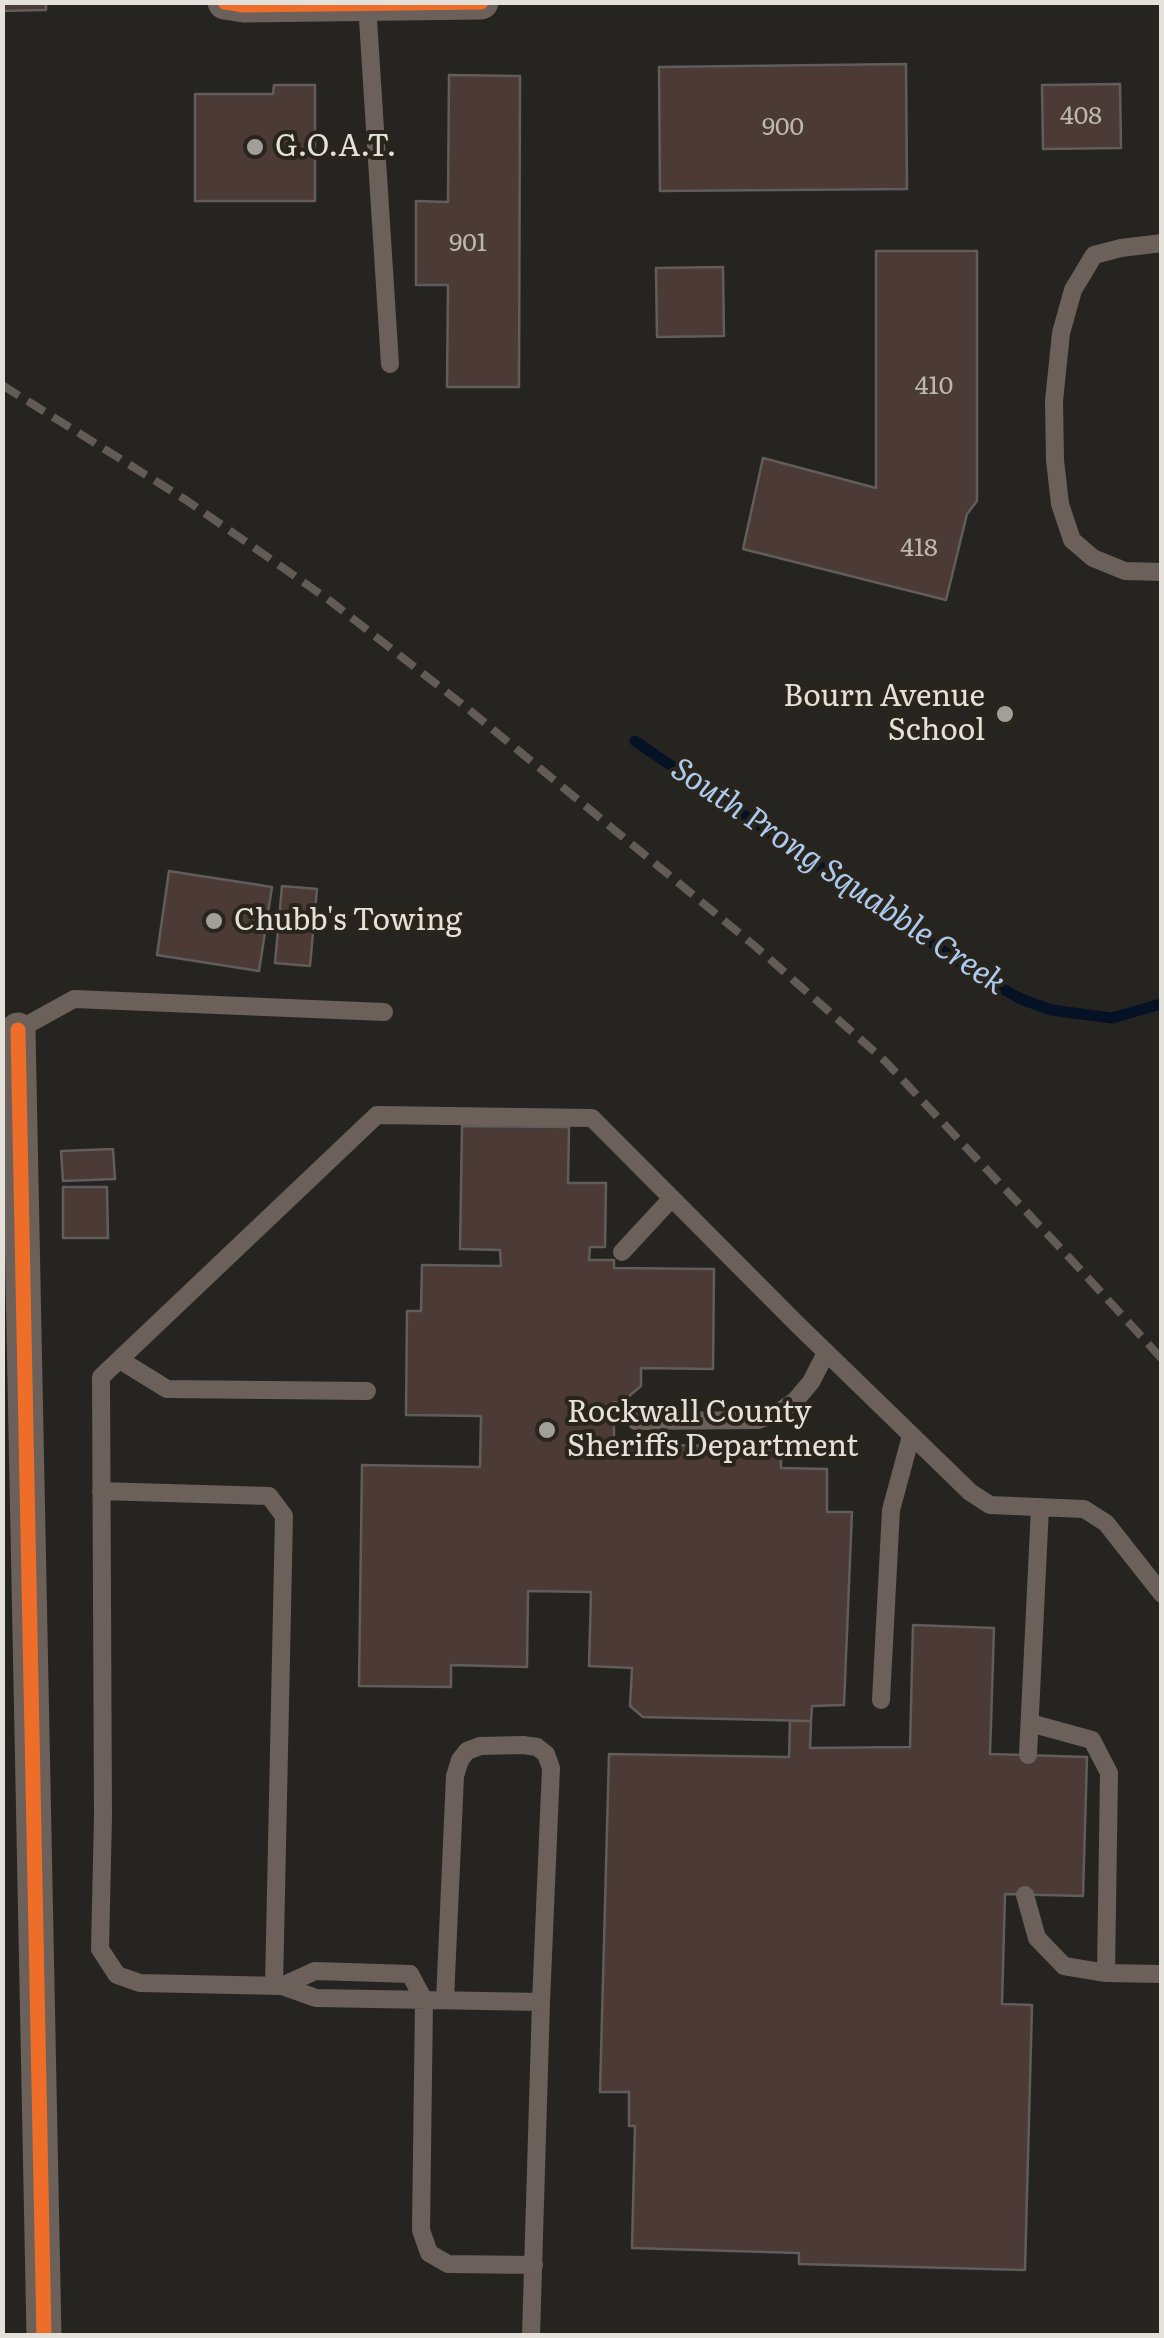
<!DOCTYPE html>
<html>
<head>
<meta charset="utf-8">
<style>
	body { margin:0 }
	#map { position:relative; width:1164px; height:2338px; overflow:hidden; background:#262420; font-family:Literata,serif }
	canvas { display:block }
	.frame { position:absolute; inset:0; border:5px solid #e3e1da; pointer-events:none }
</style>
</head>
<body>
<div id="map">
<canvas width="1164" height="2338"></canvas>
<div class="frame"></div>
</div>
<script>
const c = document.querySelector('canvas').getContext('2d');
c.lineJoin = 'round';
const toPath = rows => new Path2D(rows.map(r => 'M' + r).join(''));
function stroke(path, color, width, dash) { c.strokeStyle = color; c.lineWidth = width; c.lineCap = dash ? 'butt' : 'round'; c.setLineDash(dash || []); c.stroke(path); }
function paint(path, color) { c.fillStyle = color; c.fill(path, 'evenodd'); }
function drawText(font, color, halo, rows, align = 'center') {
  c.font = font + ' Literata,serif'; c.lineWidth = 8; c.setLineDash([]); c.textBaseline = 'middle'; c.strokeStyle = halo; c.fillStyle = color; for (const [text, x, y, turn = 0] of rows) {
    c.save(); c.translate(x, y); c.rotate((+turn || 0) * Math.PI / 180); c.textAlign = isNaN(turn) ? turn : align; if (halo) c.strokeText(text, 0, 0); c.fillText(text, 0, 0); c.restore();
  }
}
const stream = toPath([
	[635,741,980,976,1021,999,1051,1010,1112,1018,1161,1004]
]);
const building = toPath([
	[2,2,46,2,46,10,2,11,2,2],
	[906,64,907,189,660,191,659,67,906,64],
	[449,75,520,76,519,387,447,387,448,285,416,285,416,201,448,202,449,75],
	[1120,84,1121,148,1043,149,1042,85,1120,84],
	[274,85,315,85,315,201,195,201,195,94,273,94,274,85],
	[876,251,977,251,977,501,967,514,946,600,743,549,763,458,876,488,876,251],
	[723,267,724,336,657,337,656,268,723,267],
	[169,871,272,887,259,971,157,955,169,871],
	[282,886,317,889,310,966,275,963,282,886],
	[462,1126,569,1127,568,1183,606,1183,605,1247,590,1247,589,1260,614,1260,614,1268,714,1269,713,1369,641,1368,641,1386,621,1403,614,1402,614,1444,781,1447,781,1468,827,1469,827,1512,852,1512,844,1705,812,1706,811,1721,643,1717,630,1706,632,1668,589,1666,591,1592,528,1591,527,1667,451,1665,451,1687,359,1686,362,1465,480,1467,481,1416,406,1415,407,1311,421,1311,422,1265,501,1266,500,1250,460,1249,462,1126],
	[113,1149,115,1179,63,1181,61,1151,113,1149],
	[63,1187,107,1187,108,1238,63,1238,63,1187],
	[913,1625,994,1628,990,1754,1087,1757,1083,1896,1005,1894,1002,2004,1032,2005,1025,2270,799,2264,799,2253,632,2248,635,2126,629,2126,629,2092,600,2092,609,1754,789,1757,790,1721,811,1721,810,1748,910,1747,913,1625]
]);
const lane = toPath([
	[367,4,390,364],
	[1162,243,1121,248,1094,255,1073,290,1061,333,1054,401,1055,460,1060,504,1072,540,1093,558,1125,571,1162,572],
	[18,1030,74,999,384,1012],
	[622,1252,672,1198],
	[120,1360,167,1389,367,1391],
	[636,1421,758,1420,777,1413,795,1401,811,1382,826,1353],
	[101,1491,269,1496,284,1516,274,1986],
	[881,1700,891,1510,911,1436],
	[1030,1723,1092,1740,1109,1773,1106,1973],
	[1028,1755,1040,1507],
	[1025,1895,1037,1938,1064,1966,1106,1973,1162,1974],
	[282,1986,315,1971,410,1974,424,2000,421,2230,429,2253,448,2264,534,2265],
	[445,2000,455,1776,460,1760,467,1751,480,1746,523,1745,537,1747,546,1754,551,1768,541,2002],
	[531,2336,541,2002,316,1998,282,1986,140,1983,117,1975,100,1949,103,1816,101,1377,377,1115,592,1118,797,1324,970,1492,990,1505,1084,1509,1106,1523,1162,1594]
]);
const street = toPath([
	[225,2,244,5,481,2],
	[18,1030,44,2336]
]);
const rail = toPath([
	[2,385,186,500,329,600,467,708,756,947,885,1061,1067,1255,1162,1359]
]);
const cycleway = toPath([
	[225,2,244,5,481,2],
	[18,1030,44,2336]
]);
const markers = [
	[255,147,10,"#a19f99"],
	[1005,714,10,"#a19f99"],
	[214,921,10,"#a19f99"],
	[547,1430,10,"#a19f99"]
];
const numberNames = [
	["408",1081,117],
	["900",783,128],
	["901",468,244],
	["410",934,387],
	["418",919,549]
];
const poiNames = [
	["G.O.A.T.",275,147],
	["Bourn Avenue",985,697,"right"],
	["School",985,731,"right"],
	["Chubb's Towing",234,921],
	["Rockwall County",567,1413],
	["Sheriffs Department",567,1447]
];
const waterNames = [
	["South Prong Squabble Creek",838,877,34]
];
stroke(stream, '#051225', 11);
paint(building, '#4b3a35');
stroke(building, '#605d5b', 2.5);
stroke(lane, '#6c605a', 18);
stroke(street, '#6c605a', 35);
stroke(rail, '#625b56', 8, [20, 10]);
stroke(cycleway, '#ee6e29', 15);
for (const [x, y, r, color] of markers) { const dot = new Path2D(); dot.arc(x, y, r, 0, 2 * Math.PI); c.fillStyle = color; c.fill(dot); stroke(dot, '#2a251c', 4); }
drawText('25px', '#bdb7b1', null, numberNames);
drawText('30px', '#e3e1da', '#2a251c', poiNames, 'left');
drawText('italic 32px', '#accaef', '#2a251c', waterNames);
</script>
</body>
</html>
